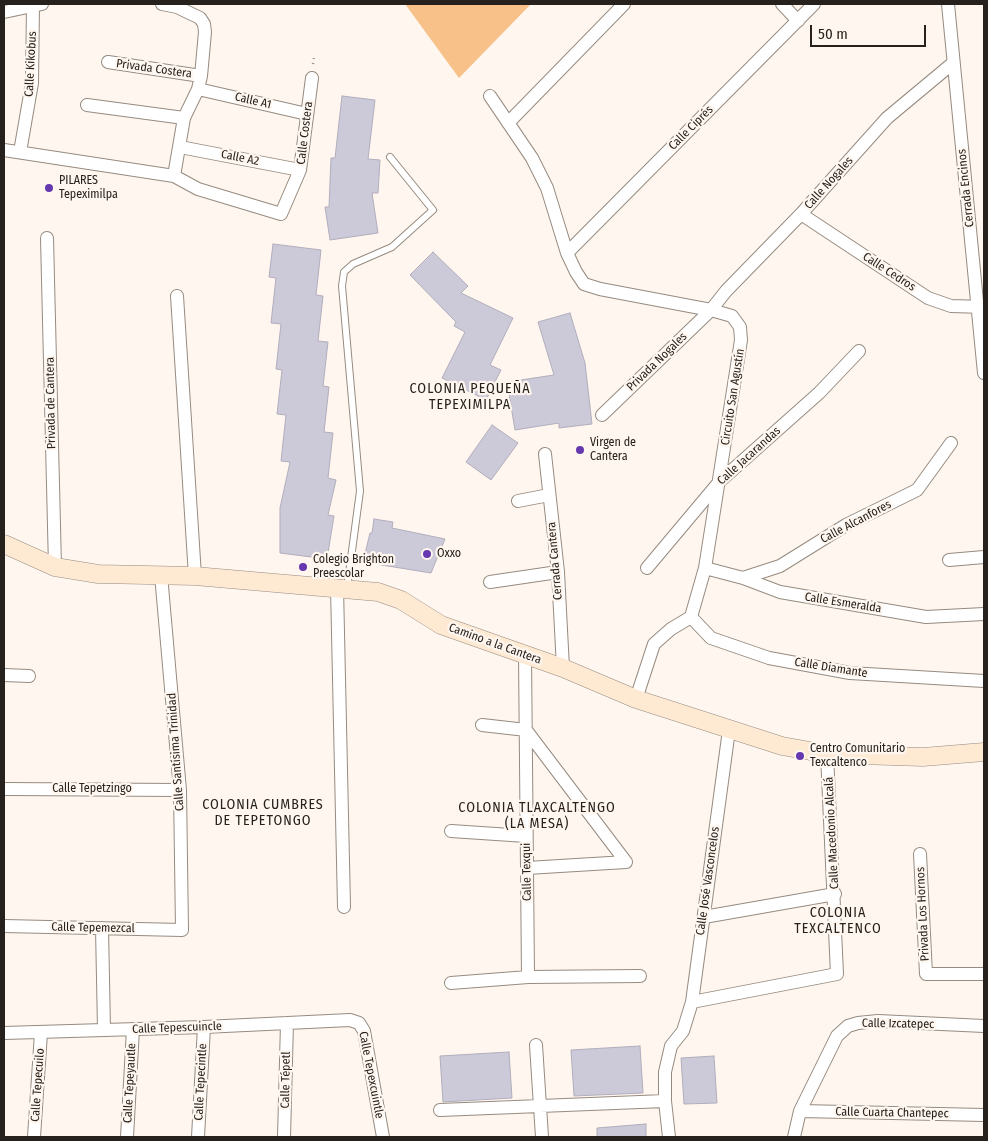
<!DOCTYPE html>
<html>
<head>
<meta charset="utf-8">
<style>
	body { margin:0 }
	#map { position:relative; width:988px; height:1141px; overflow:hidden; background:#fef6ef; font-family:"Fira Sans Condensed",sans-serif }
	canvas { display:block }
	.frame { position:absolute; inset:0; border:5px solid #26211d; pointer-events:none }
	.scale { position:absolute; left:810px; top:25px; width:116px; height:22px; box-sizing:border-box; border:2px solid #26211d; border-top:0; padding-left:6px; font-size:15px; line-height:18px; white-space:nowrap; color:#26211d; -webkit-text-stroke:4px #fef6ef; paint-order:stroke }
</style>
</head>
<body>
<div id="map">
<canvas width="988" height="1141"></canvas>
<div class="frame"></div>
<div class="scale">50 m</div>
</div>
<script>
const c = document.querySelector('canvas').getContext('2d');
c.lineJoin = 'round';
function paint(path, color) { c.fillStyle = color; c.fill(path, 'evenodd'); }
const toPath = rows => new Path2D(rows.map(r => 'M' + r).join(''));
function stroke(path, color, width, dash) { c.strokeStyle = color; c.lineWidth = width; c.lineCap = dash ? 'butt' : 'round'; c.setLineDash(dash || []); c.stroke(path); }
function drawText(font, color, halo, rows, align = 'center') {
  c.font = font + ' "Fira Sans Condensed",sans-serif'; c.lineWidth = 4.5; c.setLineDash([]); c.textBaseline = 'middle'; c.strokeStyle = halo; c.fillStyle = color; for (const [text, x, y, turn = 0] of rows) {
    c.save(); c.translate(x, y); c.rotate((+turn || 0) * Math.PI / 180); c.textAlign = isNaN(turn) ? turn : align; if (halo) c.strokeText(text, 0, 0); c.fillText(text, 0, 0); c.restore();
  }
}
const green = toPath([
	[405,4,531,4,459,78]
]);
const building = toPath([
	[342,96,375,100,368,159,380,160,378,193,372,193,378,233,330,240,325,207,329,207,331,158,335,158,342,96],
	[273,244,321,250,316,295,323,296,318,341,328,342,323,386,329,387,324,432,333,433,328,478,336,480,328,515,334,516,327,559,280,553,280,508,290,462,281,461,286,415,277,414,282,370,276,369,281,324,271,323,276,278,269,277,273,244],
	[433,252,468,286,461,293,513,318,490,365,501,370,486,400,442,378,465,332,454,326,456,322,410,275,433,252],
	[570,313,585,363,592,424,559,428,559,423,515,430,507,382,554,375,538,322,570,313],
	[492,425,518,443,491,480,466,462,492,425],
	[374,519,393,522,392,528,445,539,431,573,363,562,370,533,372,533,374,519],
	[640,1046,643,1093,574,1096,571,1050,640,1046],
	[509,1052,512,1098,443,1102,440,1056,509,1052],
	[714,1056,717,1103,684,1104,681,1058,714,1056],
	[646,1124,646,1137,597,1137,597,1128,646,1124]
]);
const path = toPath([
	[313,64,314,57]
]);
const lane = toPath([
	[347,588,360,491,342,286,344,272,353,264,392,247,433,210,390,157]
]);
const street = toPath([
	[162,4,177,7,200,18,204,24,205,32,201,76,198,89,184,118,174,176],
	[782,4,798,21],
	[948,4,984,373],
	[4,12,42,4],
	[108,62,201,76],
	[198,89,307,114],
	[490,96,532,158,547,188,567,253,576,272,584,284,600,289,711,310,732,316,740,327,741,340,705,568,691,617,671,629,654,644,636,699],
	[87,105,184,118],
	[508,123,624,4],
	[180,147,300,170],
	[4,150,174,176,198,189,281,214,300,170,312,78],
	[20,152,32,83,33,6],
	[801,214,928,298,951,306,984,307],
	[47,238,55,567],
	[567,253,814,4],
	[177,296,195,576],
	[602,415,711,310,726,291,801,214,887,118,953,63],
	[545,454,558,572,563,668],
	[518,501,549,495],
	[949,560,984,557],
	[647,568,720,481,819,393,859,351],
	[705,568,743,578,780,592,926,617,984,614],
	[743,578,780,566,846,525,917,490,951,443],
	[490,582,558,572],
	[337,587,344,907],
	[691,617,711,638,769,658,850,673,984,681],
	[525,655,528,977],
	[4,675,29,676],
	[482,725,526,730,626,862],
	[4,789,180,790],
	[451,831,526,836],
	[920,854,926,974,984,974],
	[527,868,626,862],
	[704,917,835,894],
	[4,926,182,930,180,790,161,575],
	[102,928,104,1030],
	[451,983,528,977,640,976],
	[692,1002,837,974,827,754],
	[4,1033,204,1027,350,1020,359,1023,364,1031,383,1137],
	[536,1045,542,1137],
	[665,1101,669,1137],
	[440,1110,665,1101,665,1072,671,1046,683,1031,692,1002,729,730],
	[800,1111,984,1115],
	[34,1137,41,1033],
	[127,1137,133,1029],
	[198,1137,204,1027],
	[284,1137,287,1023],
	[794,1137,800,1111,837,1036,848,1026,858,1023,878,1021,984,1026]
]);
const secondary = toPath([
	[4,544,55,567,98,574,195,576,378,592,401,600,441,625,563,668,636,699,782,746,827,754,923,757,984,752]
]);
const markers = [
	[49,188,5,"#6638af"],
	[580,450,5,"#6638af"],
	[427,554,5,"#6638af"],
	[303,567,5,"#6638af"],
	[800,756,5,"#6638af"]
];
const streetNames = [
	["Calle Kikobus",31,64,-87],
	["Privada Costera",154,69,8],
	["Calle A1",253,101,13],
	["Calle Ciprés",691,128,-45],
	["Calle Costera",305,133,-83],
	["Calle A2",240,158,11],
	["Calle Nogales",829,183,-48],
	["Cerrada Encinos",966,188,-96],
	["Calle Cedros",889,272,33],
	["Privada Nogales",657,362,-44],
	["Circuito San Agustín",733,397,-81],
	["Privada de Cantera",51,403,-91],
	["Calle Jacarandas",749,456,-42],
	["Calle Alcanfores",856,522,-28],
	["Cerrada Cantera",555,561,-95],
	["Calle Esmeralda",843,603,9],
	["Camino a la Cantera",495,644,20],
	["Calle Diamante",831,668,9],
	["Calle Santísima Trinidad",176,752,-94],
	["Calle Tepetzingo",92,789],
	["Calle Macedonio Alcalá",832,833,-93],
	["Calle Texqui",527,872,-91],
	["Calle José Vasconcelos",708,881,-82],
	["Privada Los Hornos",923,914,-93],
	["Calle Tepemezcal",93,928,1],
	["Calle Izcatepec",898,1024,1],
	["Calle Tepescuincle",177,1028,-2],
	["Calle Tepexcuintle",371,1075,79],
	["Calle Tépetl",286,1080,-89],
	["Calle Tepecintle",201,1082,-87],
	["Calle Tepeyautle",130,1083,-87],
	["Calle Tepecuilo",38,1085,-86],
	["Calle Cuarta Chantepec",892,1113,1]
];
const poiNames = [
	["PILARES",59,181],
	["Tepeximilpa",59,195],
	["Virgen de",590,443],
	["Cantera",590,457],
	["Oxxo",437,554],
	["Colegio Brighton",313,560],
	["Preescolar",313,574],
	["Centro Comunitario",810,749],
	["Texcaltenco",810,763]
];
const neighbourhoodNames = [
	["COLONIA PEQUEÑA",470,389],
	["TEPEXIMILPA",470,405],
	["COLONIA CUMBRES",263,805],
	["DE TEPETONGO",263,821],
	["COLONIA TLAXCALTENGO",537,808],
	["(LA MESA)",537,824],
	["COLONIA",838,913],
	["TEXCALTENCO",838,929]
];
paint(green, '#f7c189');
paint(building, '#ccc9d8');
stroke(building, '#b1adbc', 1);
stroke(lane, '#968b80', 8);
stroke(street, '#968b80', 14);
stroke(secondary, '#968b80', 19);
stroke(path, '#958f89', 2.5, [1, 4]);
stroke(lane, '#fff', 6);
stroke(street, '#fff', 12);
stroke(secondary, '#fee9d3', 18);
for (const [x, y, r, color] of markers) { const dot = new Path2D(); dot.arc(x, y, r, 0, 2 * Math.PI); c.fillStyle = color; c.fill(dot); stroke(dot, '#fef6ef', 2); }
drawText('12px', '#26211d', '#fef6ef', streetNames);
drawText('12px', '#26211d', '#fef6ef', poiNames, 'left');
c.letterSpacing = '1px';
drawText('14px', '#26211d', '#fef6ef', neighbourhoodNames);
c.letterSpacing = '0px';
</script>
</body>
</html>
